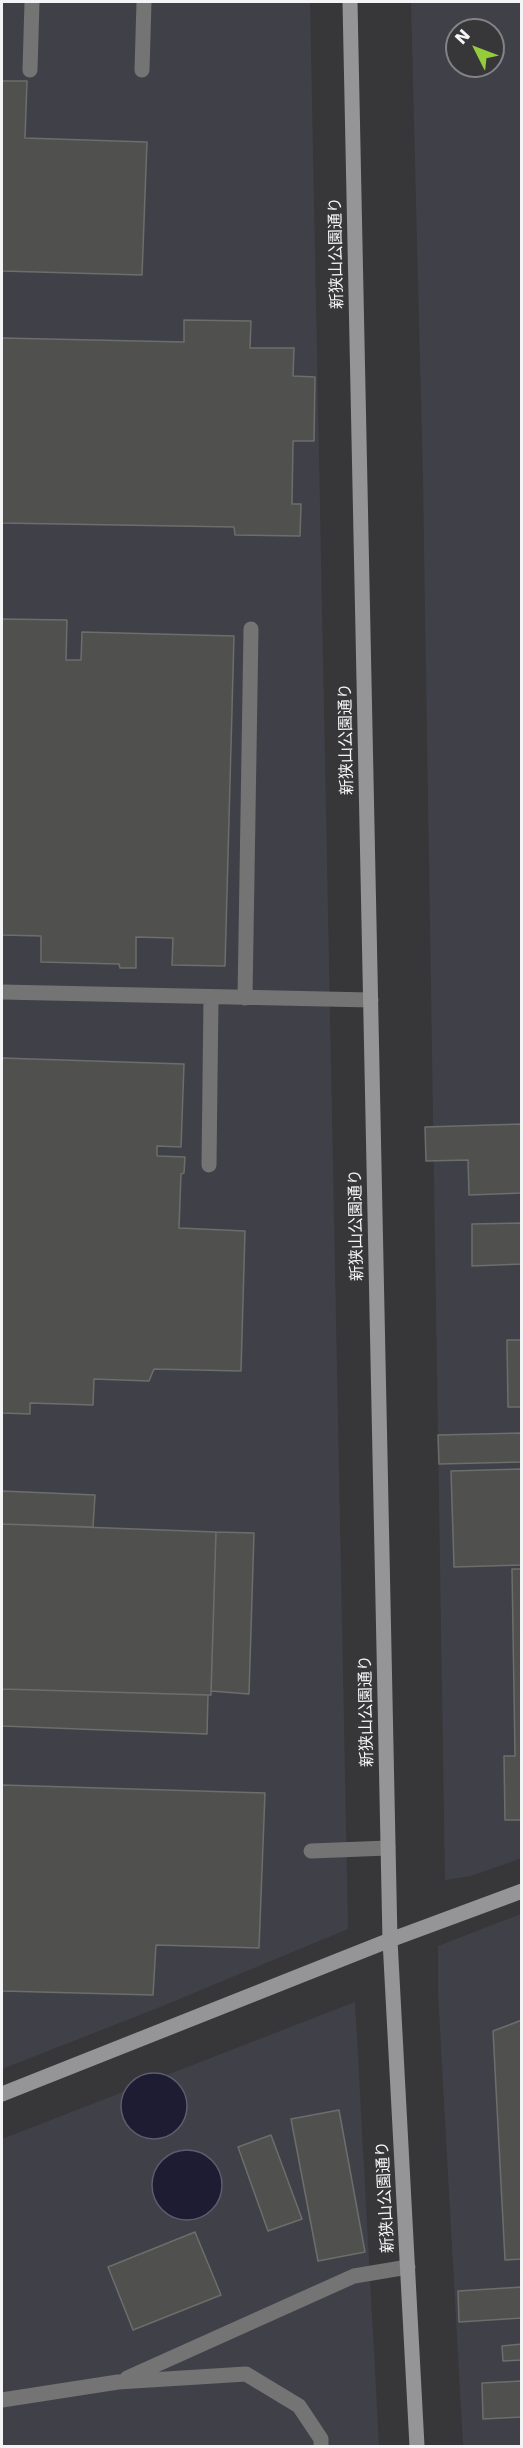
<!DOCTYPE html>
<html>
<head>
<meta charset="utf-8">
<style>
	body { margin:0 }
	#map { position:relative; width:523px; height:2448px; overflow:hidden; background:#37373a; font-family:"DejaVu Sans",sans-serif }
	canvas { display:block }
	.frame { position:absolute; inset:0; border:3px solid #f4f4f6; pointer-events:none }
	.north { position:absolute; left:445px; top:18px; width:60px; height:60px; box-sizing:border-box; background:#37373a; border:2px solid #838385; border-radius:50%; rotate:312deg; font-size:16px; font-weight:700; line-height:24px; text-align:center; color:#f4f4f6 }
	.north::after { content:''; display:block; margin:auto; width:21px; height:27px; background:#94cc3c; clip-path:polygon(50% 0,100% 100%,50% 72%,0 100%) }
</style>
</head>
<body>
<div id="map">
<canvas width="523" height="2448"></canvas>
<div class="frame"></div>
<div class="north">N</div>
</div>
<script>
const c = document.querySelector('canvas').getContext('2d');
c.lineJoin = 'round';
function paint(path, color) { c.fillStyle = color; c.fill(path, 'evenodd'); }
const toPath = rows => new Path2D(rows.map(r => 'M' + r).join(''));
function stroke(path, color, width, dash) { c.strokeStyle = color; c.lineWidth = width; c.lineCap = dash ? 'butt' : 'round'; c.setLineDash(dash || []); c.stroke(path); }
function drawText(font, color, halo, rows, align = 'center') {
  c.font = font + ' "DejaVu Sans","Noto Sans JP",sans-serif'; c.lineWidth = 6; c.setLineDash([]); c.textBaseline = 'middle'; c.strokeStyle = halo; c.fillStyle = color; for (const [text, x, y, turn = 0] of rows) {
    c.save(); c.translate(x, y); c.rotate((+turn || 0) * Math.PI / 180); c.textAlign = isNaN(turn) ? turn : align; if (halo) c.strokeText(text, 0, 0); c.fillText(text, 0, 0); c.restore();
  }
}
const built = toPath([
	[2,2,310,2,348,1929,160,2007,2,2069],
	[411,2,522,2,522,1858,471,1876,445,1880,423,479],
	[457,30,493,30,493,66,457,66],
	[521,1914,521,2446,463,2446,438,1992,438,1946],
	[355,2002,379,2446,2,2446,2,2139]
]);
const water = toPath([
	'121 2106a33 33 0 1 1 66 0a33 33 0 1 1-66 0Z',
	'152 2185a35 35 0 1 1 70 0a35 35 0 1 1-70 0Z'
]);
const building = toPath([
	[2,81,27,81,25,138,147,142,142,275,2,271,2,81],
	[184,320,251,321,250,348,294,348,293,376,315,377,314,441,293,441,292,504,301,504,300,536,235,535,234,527,2,523,2,338,184,342,184,320],
	[2,619,67,620,66,660,81,660,82,632,234,636,225,966,172,965,173,938,136,937,136,968,120,968,119,964,41,962,41,936,2,935,2,619],
	[2,1058,184,1064,181,1147,157,1146,157,1156,185,1157,184,1173,181,1174,179,1228,245,1231,241,1371,154,1369,149,1381,94,1379,93,1405,30,1403,30,1414,2,1413,2,1058],
	[522,1124,522,1193,469,1195,468,1160,426,1161,425,1127,522,1124],
	[522,1223,522,1264,472,1266,472,1224,522,1223],
	[507,1340,522,1340,522,1407,508,1407,507,1340],
	[522,1433,522,1462,439,1464,438,1435,522,1433],
	[522,1469,522,1565,454,1567,451,1471,522,1469],
	[2,1491,95,1495,93,1527,2,1524,2,1491],
	[2,1524,216,1532,211,1695,2,1689,2,1524],
	[216,1532,254,1533,249,1694,211,1691,216,1532],
	[512,1569,522,1569,522,1820,505,1820,504,1756,515,1756,512,1569],
	[2,1689,208,1695,207,1734,2,1726,2,1689],
	[2,1785,265,1793,259,1948,156,1945,153,1995,2,1991,2,1785],
	[522,2020,522,2259,505,2260,493,2031,522,2020],
	[339,2110,365,2252,318,2261,291,2119,339,2110],
	[271,2135,302,2219,268,2231,238,2147,271,2135],
	[195,2232,221,2295,133,2330,108,2267,195,2232],
	[522,2287,522,2318,459,2322,458,2291,522,2287],
	[522,2344,522,2360,503,2361,502,2346,522,2344],
	[522,2381,522,2417,483,2419,482,2383,522,2381]
]);
const lane = toPath([
	[30,70,32,2],
	[142,70,144,2],
	[2,992,371,1000],
	[245,998,251,629],
	[209,1165,211,997],
	[311,1851,388,1848],
	[127,2378,354,2276,408,2267],
	[2,2400,118,2382,246,2374,299,2406,321,2439,321,2446]
]);
const secondary = toPath([
	[350,2,390,1940,417,2446],
	[2,2094,390,1940,522,1891]
]);
const streetNames = [
	["新狭山公園通り",337,253,-91],
	["新狭山公園通り",347,739,-91],
	["新狭山公園通り",357,1225,-91],
	["新狭山公園通り",367,1711,-91],
	["新狭山公園通り",386,2197,-93]
];
paint(built, '#404049');
paint(water, '#1d1c32');
stroke(water, '#5e5d6d', 1.5);
paint(building, '#50514e');
stroke(building, '#6c6e6b', 1.5);
stroke(lane, '#747475', 15);
stroke(secondary, '#959597', 15);
drawText('16px', '#f4f4f6', '#37373a', streetNames);
</script>
</body>
</html>
